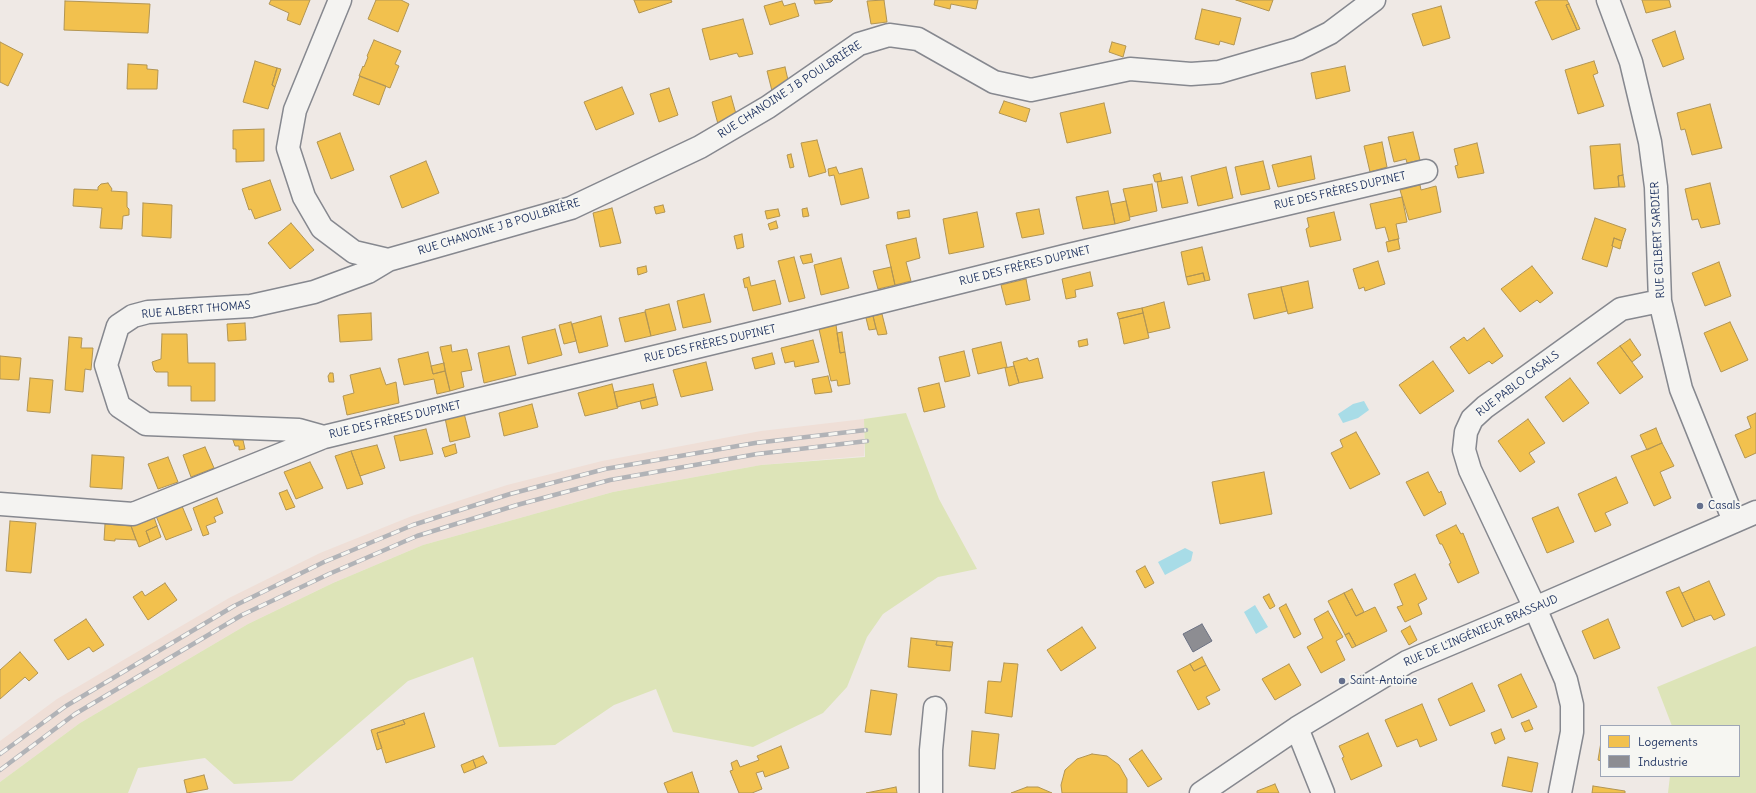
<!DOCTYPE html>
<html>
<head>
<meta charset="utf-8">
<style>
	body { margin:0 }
	#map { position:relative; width:1756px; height:793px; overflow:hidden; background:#efe9e5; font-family:Delius,sans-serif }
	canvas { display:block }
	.legend { position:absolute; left:1600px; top:725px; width:140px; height:52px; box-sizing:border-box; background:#f6f6f2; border:1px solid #9ea6b7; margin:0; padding:5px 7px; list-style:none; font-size:12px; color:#1b2f5e }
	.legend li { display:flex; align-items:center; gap:8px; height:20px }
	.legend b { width:20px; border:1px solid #9ea6b7 }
</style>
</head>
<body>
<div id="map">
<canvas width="1756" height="793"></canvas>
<ul class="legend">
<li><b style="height:11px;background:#f2c14e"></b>Logements</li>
<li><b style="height:11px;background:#8d8d92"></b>Industrie</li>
</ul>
</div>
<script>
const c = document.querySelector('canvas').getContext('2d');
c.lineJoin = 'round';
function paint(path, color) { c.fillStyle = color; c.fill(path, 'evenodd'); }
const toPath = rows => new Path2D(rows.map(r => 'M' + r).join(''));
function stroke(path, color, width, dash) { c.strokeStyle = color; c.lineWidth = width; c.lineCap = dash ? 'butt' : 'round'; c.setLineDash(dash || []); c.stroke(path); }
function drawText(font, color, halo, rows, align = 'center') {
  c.font = font + ' Delius,sans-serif'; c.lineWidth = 4; c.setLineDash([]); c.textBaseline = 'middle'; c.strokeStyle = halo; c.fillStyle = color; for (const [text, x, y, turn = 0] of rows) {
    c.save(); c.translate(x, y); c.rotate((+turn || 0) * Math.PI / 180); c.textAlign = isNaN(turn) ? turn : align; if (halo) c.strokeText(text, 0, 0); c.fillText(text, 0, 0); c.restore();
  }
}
const built = toPath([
	[864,419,864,456,761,465,613,492,423,545,333,583,248,624,80,723,0,782,0,741,57,699,229,598,320,553,412,516,507,485,602,461,761,431]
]);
const green = toPath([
	[906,413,939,499,977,569,938,577,883,614,867,637,847,687,823,713,753,747,673,732,656,689,614,705,555,745,499,747,473,657,408,681,292,781,234,784,205,758,138,768,128,793,0,793,0,782,80,723,248,624,333,583,423,545,613,492,761,465,865,457,864,419],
	[1756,646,1756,793,1668,793,1670,776,1739,776,1739,726,1672,726,1657,687]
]);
const water = toPath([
	[1364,401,1369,410,1358,418,1343,423,1338,414,1353,404],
	[1185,548,1193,552,1191,561,1165,575,1158,562],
	[1255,605,1268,627,1256,634,1244,612]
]);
const homes = toPath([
	[271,0,310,0,300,25,287,20,289,13,269,4,271,0],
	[376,0,401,0,409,4,398,32,368,19,376,0],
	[634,0,671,0,672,2,639,13,634,0],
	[814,0,833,0,831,2,815,4,814,0],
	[884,0,887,22,871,24,867,1,884,0],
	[935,0,978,0,976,9,951,4,950,9,934,5,935,0],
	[1236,0,1273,0,1269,11,1236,0],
	[1540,0,1567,0,1569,4,1566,5,1577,30,1552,40,1535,2,1540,0],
	[1642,0,1669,0,1671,7,1646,13,1642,0],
	[65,1,150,4,148,33,64,30,65,1],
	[782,1,784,6,795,3,799,16,770,25,764,6,782,1],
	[1569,4,1580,29,1577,30,1566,5,1569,4],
	[1441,6,1450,38,1423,46,1412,14,1441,6],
	[1202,9,1241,18,1234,45,1220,41,1219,45,1195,39,1202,9],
	[743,19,753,54,739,57,737,53,710,60,702,29,743,19],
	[1675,31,1684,59,1663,67,1652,40,1675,31],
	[374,40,401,51,395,64,399,66,390,88,359,76,363,66,364,67,368,57,367,56,374,40],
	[0,42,23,54,8,86,0,82,0,42],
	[1112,42,1126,46,1123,57,1109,52,1112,42],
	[255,61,277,68,272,85,275,87,268,109,243,102,255,61],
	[1594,61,1598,73,1593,75,1604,106,1578,114,1565,70,1594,61],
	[128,64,147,65,147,69,158,70,157,89,127,89,128,64],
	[1345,66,1350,91,1316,99,1311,73,1345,66],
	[785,67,788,80,772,91,767,71,785,67],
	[277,68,281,69,275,87,272,85,277,68],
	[360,76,386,86,379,105,353,95,360,76],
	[622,87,634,114,596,130,584,102,622,87],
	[669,88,678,115,659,122,650,94,669,88],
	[731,96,736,114,718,124,712,102,731,96],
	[1004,101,1030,109,1026,122,999,113,1004,101],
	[1104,103,1111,133,1067,143,1060,113,1104,103],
	[1710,104,1722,148,1692,155,1685,129,1681,130,1677,113,1710,104],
	[264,129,264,161,236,162,236,149,233,149,233,130,264,129],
	[1413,132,1420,160,1407,163,1406,159,1394,162,1388,137,1413,132],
	[340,133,354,170,331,179,317,142,340,133],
	[817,140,826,172,809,177,801,143,817,140],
	[1382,142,1387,167,1370,172,1364,146,1382,142],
	[1477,143,1484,173,1458,178,1455,166,1458,165,1454,149,1477,143],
	[1620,144,1623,175,1618,176,1619,187,1594,189,1590,146,1620,144],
	[791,154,794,167,790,168,787,155,791,154],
	[1311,156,1315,179,1278,187,1272,165,1311,156],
	[426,161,439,193,402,208,390,176,426,161],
	[1263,161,1270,189,1241,195,1235,167,1263,161],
	[836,167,839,174,862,168,869,198,841,205,834,175,829,176,828,169,836,167],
	[1226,167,1233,198,1198,206,1191,176,1226,167],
	[1160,173,1162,181,1155,182,1153,175,1160,173],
	[1623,175,1625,187,1619,187,1618,176,1623,175],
	[1182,177,1188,203,1162,208,1157,182,1182,177],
	[270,180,281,210,255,219,251,209,249,210,242,189,270,180],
	[108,183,112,189,111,191,127,192,127,207,129,209,129,215,123,216,122,229,100,228,102,208,73,206,74,189,98,190,98,187,101,184,108,183],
	[1710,183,1720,224,1701,228,1698,219,1692,220,1685,189,1710,183],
	[1152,184,1157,211,1130,217,1123,189,1152,184],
	[1420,185,1421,190,1436,186,1441,212,1409,220,1400,190,1420,185],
	[1108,191,1115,224,1083,229,1076,197,1108,191],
	[1402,197,1407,222,1396,224,1399,239,1389,241,1385,227,1376,229,1370,204,1402,197],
	[1126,201,1130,220,1115,224,1111,204,1126,201],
	[143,203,172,205,171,238,142,236,143,203],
	[663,205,665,212,656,214,654,207,663,205],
	[612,208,621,243,600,247,593,213,612,208],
	[807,208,809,216,803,217,802,209,807,208],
	[778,209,780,216,767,219,765,211,778,209],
	[1039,209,1044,234,1022,238,1016,213,1039,209],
	[909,210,910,217,898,219,897,212,909,210],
	[977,212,984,247,949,254,943,219,977,212],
	[1334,212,1341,240,1310,247,1306,229,1309,227,1307,218,1334,212],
	[1595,218,1626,229,1622,241,1614,238,1612,246,1613,246,1607,267,1582,259,1595,218],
	[776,221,778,228,770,230,768,224,776,221],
	[291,223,314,250,290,269,268,243,291,223],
	[742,234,744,247,737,249,734,236,742,234],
	[916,238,920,258,906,262,911,281,895,285,886,245,916,238],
	[1614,238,1622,241,1620,249,1612,246,1614,238],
	[1398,239,1400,249,1388,252,1386,242,1398,239],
	[1202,247,1210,280,1205,281,1203,273,1186,277,1181,252,1202,247],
	[811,254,813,262,803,264,800,256,811,254],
	[794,257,805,298,789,302,778,261,794,257],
	[841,258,849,288,821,295,814,265,841,258],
	[1378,261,1385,284,1365,291,1364,287,1359,289,1353,269,1378,261],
	[1719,262,1731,296,1705,306,1692,273,1719,262],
	[646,266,647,272,638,275,637,268,646,266],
	[1532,266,1553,293,1540,303,1537,300,1520,312,1501,289,1532,266],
	[891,267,895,285,878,289,873,271,891,267],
	[1090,272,1093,286,1075,290,1076,297,1066,299,1062,279,1090,272],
	[1203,273,1205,281,1188,285,1186,277,1203,273],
	[749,277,751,286,775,280,781,304,753,311,747,287,745,288,743,279,749,277],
	[1026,279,1030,300,1006,305,1001,285,1026,279],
	[1308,281,1313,308,1288,314,1281,287,1308,281],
	[1281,287,1287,311,1254,319,1248,294,1281,287],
	[704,294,711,322,683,328,677,301,704,294],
	[1164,302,1170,328,1148,333,1142,308,1164,302],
	[669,304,676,330,651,336,645,310,669,304],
	[1142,308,1143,313,1119,319,1117,313,1142,308],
	[645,312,651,336,625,342,619,318,645,312],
	[371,313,372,340,340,342,338,315,371,313],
	[1143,313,1149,338,1124,344,1119,319,1143,313],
	[882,314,887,334,878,335,873,316,882,314],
	[601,316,608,346,579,353,572,324,601,316],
	[873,316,876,329,869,330,866,318,873,316],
	[571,322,576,341,564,344,559,325,571,322],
	[1730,322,1748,360,1721,372,1704,333,1730,322],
	[245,323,246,340,228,341,227,324,245,323],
	[836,325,840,353,845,352,850,384,838,386,837,380,831,381,819,329,836,325],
	[1484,328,1503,356,1492,364,1489,361,1469,374,1450,347,1464,337,1467,341,1484,328],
	[555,329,562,355,528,364,522,337,555,329],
	[842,332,845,352,840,353,837,333,842,332],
	[162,334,187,334,188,363,215,363,215,401,191,401,191,386,168,386,168,372,156,372,154,370,152,362,161,359,162,334],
	[69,337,82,338,81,348,93,348,91,370,85,369,83,392,65,390,69,337],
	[1087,339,1088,345,1079,347,1078,341,1087,339],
	[1630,339,1641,355,1632,362,1620,346,1630,339],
	[813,340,819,362,795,367,794,361,785,363,781,348,813,340],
	[1001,342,1007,367,978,374,972,349,1001,342],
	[451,345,452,352,467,349,472,370,461,372,464,387,450,391,440,347,451,345],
	[509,346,516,375,484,383,478,353,509,346],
	[1620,346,1643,377,1620,394,1597,363,1620,346],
	[964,351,970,376,945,382,939,357,964,351],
	[428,352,433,374,445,371,450,391,437,394,434,379,404,385,398,359,428,352],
	[772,353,775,364,755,369,752,358,772,353],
	[0,356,21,358,19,380,0,379,0,356],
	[1027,358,1029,361,1038,358,1043,378,1019,383,1013,362,1027,358],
	[1433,361,1454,391,1420,414,1399,385,1433,361],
	[706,362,713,390,681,397,673,370,706,362],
	[444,363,445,371,433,374,431,366,444,363],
	[1014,366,1019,383,1009,386,1005,368,1014,366],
	[380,368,386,385,396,382,399,403,347,415,343,396,354,393,350,375,380,368],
	[330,373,333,373,334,382,329,382,328,376,330,373],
	[828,376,832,392,815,394,812,379,828,376],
	[30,378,53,380,50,413,27,411,30,378],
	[1570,378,1589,403,1563,422,1545,397,1570,378],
	[939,383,945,407,924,412,918,388,939,383],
	[612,384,618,408,585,416,578,393,612,384],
	[653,384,656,397,617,407,614,392,653,384],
	[656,397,658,405,642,409,640,401,656,397],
	[532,404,538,427,504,436,499,413,532,404],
	[464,413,470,437,450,442,445,418,464,413],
	[1756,413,1756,453,1745,458,1735,435,1751,428,1747,417,1756,413],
	[1528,419,1545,443,1529,453,1535,462,1520,472,1498,441,1528,419],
	[1656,428,1662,443,1647,450,1640,435,1656,428],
	[426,429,433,454,400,461,394,436,426,429],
	[1356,432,1380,474,1350,489,1331,453,1343,447,1340,440,1356,432],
	[233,440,243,440,245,449,239,450,239,446,235,446,233,440],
	[1662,443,1674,466,1660,472,1671,498,1654,506,1631,456,1662,443],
	[455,444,457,453,445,457,442,448,455,444],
	[377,445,385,468,360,476,351,451,377,445],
	[205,447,214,468,191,477,183,455,205,447],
	[351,451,363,484,347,489,335,456,351,451],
	[92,455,124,457,122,489,90,487,92,455],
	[168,457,178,482,158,489,148,464,168,457],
	[310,462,323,488,296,499,284,472,310,462],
	[1264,472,1272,514,1220,524,1212,482,1264,472],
	[1428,472,1439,493,1441,491,1446,504,1424,516,1406,482,1428,472],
	[1616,477,1628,503,1605,513,1611,525,1595,532,1578,494,1616,477],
	[287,490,295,507,286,510,279,493,287,490],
	[217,498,223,513,214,517,216,522,206,526,209,534,203,536,193,508,217,498],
	[182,506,192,530,166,540,156,516,182,506],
	[1558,507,1574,542,1547,553,1532,518,1558,507],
	[154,517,157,526,146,531,150,542,139,547,131,526,154,517],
	[10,521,36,523,31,573,6,571,10,521],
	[105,524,131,526,136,540,115,539,115,541,104,540,105,524],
	[1456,525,1461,534,1463,533,1479,573,1458,583,1449,564,1451,563,1442,544,1440,544,1436,535,1456,525],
	[157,526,161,537,150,542,146,531,157,526],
	[1145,566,1154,583,1145,588,1136,571,1145,566],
	[1415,574,1427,599,1418,604,1422,614,1405,622,1397,607,1403,605,1394,584,1415,574],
	[1709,581,1725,615,1714,620,1711,615,1695,621,1682,593,1709,581],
	[165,583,177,600,148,620,133,597,142,591,145,596,165,583],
	[1679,587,1695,621,1682,627,1666,592,1679,587],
	[1352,589,1364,612,1356,616,1344,593,1352,589],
	[1344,593,1356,616,1375,607,1387,631,1356,646,1349,633,1345,635,1328,601,1344,593],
	[1269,594,1275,606,1270,609,1263,597,1269,594],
	[1286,604,1301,634,1294,638,1279,608,1286,604],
	[1328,611,1343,637,1336,641,1345,660,1321,673,1307,647,1323,638,1314,619,1328,611],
	[86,619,104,645,93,652,89,647,68,660,54,640,86,619],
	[1608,619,1620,648,1594,659,1582,631,1608,619],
	[1410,626,1417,640,1409,645,1401,631,1410,626],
	[1082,627,1096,648,1061,671,1047,650,1082,627],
	[1349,633,1356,646,1352,648,1345,635,1349,633],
	[911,638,937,641,936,645,952,647,950,671,908,667,911,638],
	[937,641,953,642,952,647,936,645,937,641],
	[20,652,38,673,29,681,25,677,0,699,0,670,20,652],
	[1202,657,1206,665,1194,671,1190,664,1202,657],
	[1004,663,1018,664,1012,717,985,713,988,681,1001,682,1004,663],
	[1190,664,1194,671,1206,665,1220,690,1206,697,1210,704,1198,710,1177,671,1190,664],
	[1289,664,1301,685,1275,700,1262,679,1289,664],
	[1521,674,1537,707,1512,718,1498,685,1521,674],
	[1472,683,1485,711,1450,726,1438,699,1472,683],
	[871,690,897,694,891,735,865,732,871,690],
	[1422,704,1437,740,1420,747,1417,739,1397,747,1385,720,1422,704],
	[424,713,435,747,386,763,377,733,405,724,403,720,424,713],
	[403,720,405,724,377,733,382,748,377,750,371,730,403,720],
	[1529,720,1533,729,1525,732,1521,723,1529,720],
	[1501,729,1505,739,1495,744,1491,733,1501,729],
	[972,731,999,734,995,769,969,766,972,731],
	[1368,733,1382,766,1351,780,1342,758,1344,757,1339,746,1368,733],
	[1601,742,1601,761,1598,760,1601,742],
	[781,746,789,768,765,777,763,771,756,773,762,789,752,793,739,793,730,771,733,770,731,763,737,760,740,767,759,760,757,756,781,746],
	[1142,750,1162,779,1148,787,1129,759,1142,750],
	[1092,754,1107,756,1119,765,1127,779,1127,793,1062,793,1061,785,1065,770,1077,759,1092,754],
	[483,756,487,763,476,768,473,760,483,756],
	[1508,757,1538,763,1532,792,1502,786,1508,757],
	[473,760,476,768,464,773,461,765,473,760],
	[692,772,699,793,668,793,664,783,692,772],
	[204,775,208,789,187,793,184,780,204,775],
	[1275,784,1279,793,1257,793,1257,791,1275,784],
	[1593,786,1625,791,1625,793,1592,793,1593,786],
	[896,787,897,793,866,793,896,787],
	[1027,787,1038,787,1052,793,1011,793,1027,787]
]);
const industry = toPath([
	[1202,624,1212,641,1193,652,1183,634,1202,624]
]);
const minor = toPath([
	[1608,0,1631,62,1650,142,1656,187,1660,301,1681,389,1734,521],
	[388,260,571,208,700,147,768,107,859,44,889,35,918,39,994,82,1031,90,1130,69,1191,74,1219,72,1298,49,1330,33,1374,0],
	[324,437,299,430,146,424,119,406,106,365,118,326,133,316,148,312,251,306,314,292,368,272,388,260,354,252,322,228,304,197,288,148,295,110,340,0],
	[0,504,133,514,324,437,787,325,1065,256,1426,171],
	[1297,728,1323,793],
	[931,793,931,750,935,708],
	[1201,793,1297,728,1407,662,1535,608,1756,512],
	[1560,793,1572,732,1572,705,1566,680,1535,608,1470,470,1464,450,1466,432,1472,419,1485,407,1621,309,1660,301]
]);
const rail = toPath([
	[0,754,66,706,234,606,324,562,413,525,510,494,605,469,755,443,866,430],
	[0,770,75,714,242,615,329,574,417,536,517,505,610,480,757,454,867,441]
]);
const markers = [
	[1700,506,4,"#65708d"],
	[1342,681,4,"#65708d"]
];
const streetNames = [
	["RUE CHANOINE J B POULBRIÈRE",790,90,-33],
	["RUE DES FRÈRES DUPINET",1340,191,-13],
	["RUE CHANOINE J B POULBRIÈRE",499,227,-17],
	["RUE GILBERT SARDIER",1658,240,-93],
	["RUE DES FRÈRES DUPINET",1025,266,-14],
	["RUE ALBERT THOMAS",196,310,-5],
	["RUE DES FRÈRES DUPINET",710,344,-13],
	["RUE PABLO CASALS",1518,384,-37],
	["RUE DES FRÈRES DUPINET",395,420,-13],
	["RUE DE L'INGÉNIEUR BRASSAUD",1481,631,-23]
];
const poiNames = [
	["Casals",1708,506],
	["Saint-Antoine",1350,681]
];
paint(built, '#efdfd7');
paint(green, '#dde4b8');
paint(water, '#a8dce7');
paint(homes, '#f2c14e');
stroke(homes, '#b29553', 1);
paint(industry, '#8d8d92');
stroke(industry, '#6b7182', 1);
stroke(minor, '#86888f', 25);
stroke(minor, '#f4f3f1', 22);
stroke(rail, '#b1b3b7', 4.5);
stroke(rail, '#f6f6f2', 3, [9]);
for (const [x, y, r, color] of markers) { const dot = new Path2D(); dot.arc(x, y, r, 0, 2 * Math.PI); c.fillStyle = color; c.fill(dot); stroke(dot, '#f6f6f2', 1.5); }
drawText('11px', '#1b2f5e', '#f6f6f2', streetNames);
drawText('11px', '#1b2f5e', '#f6f6f2', poiNames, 'left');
</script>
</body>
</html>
